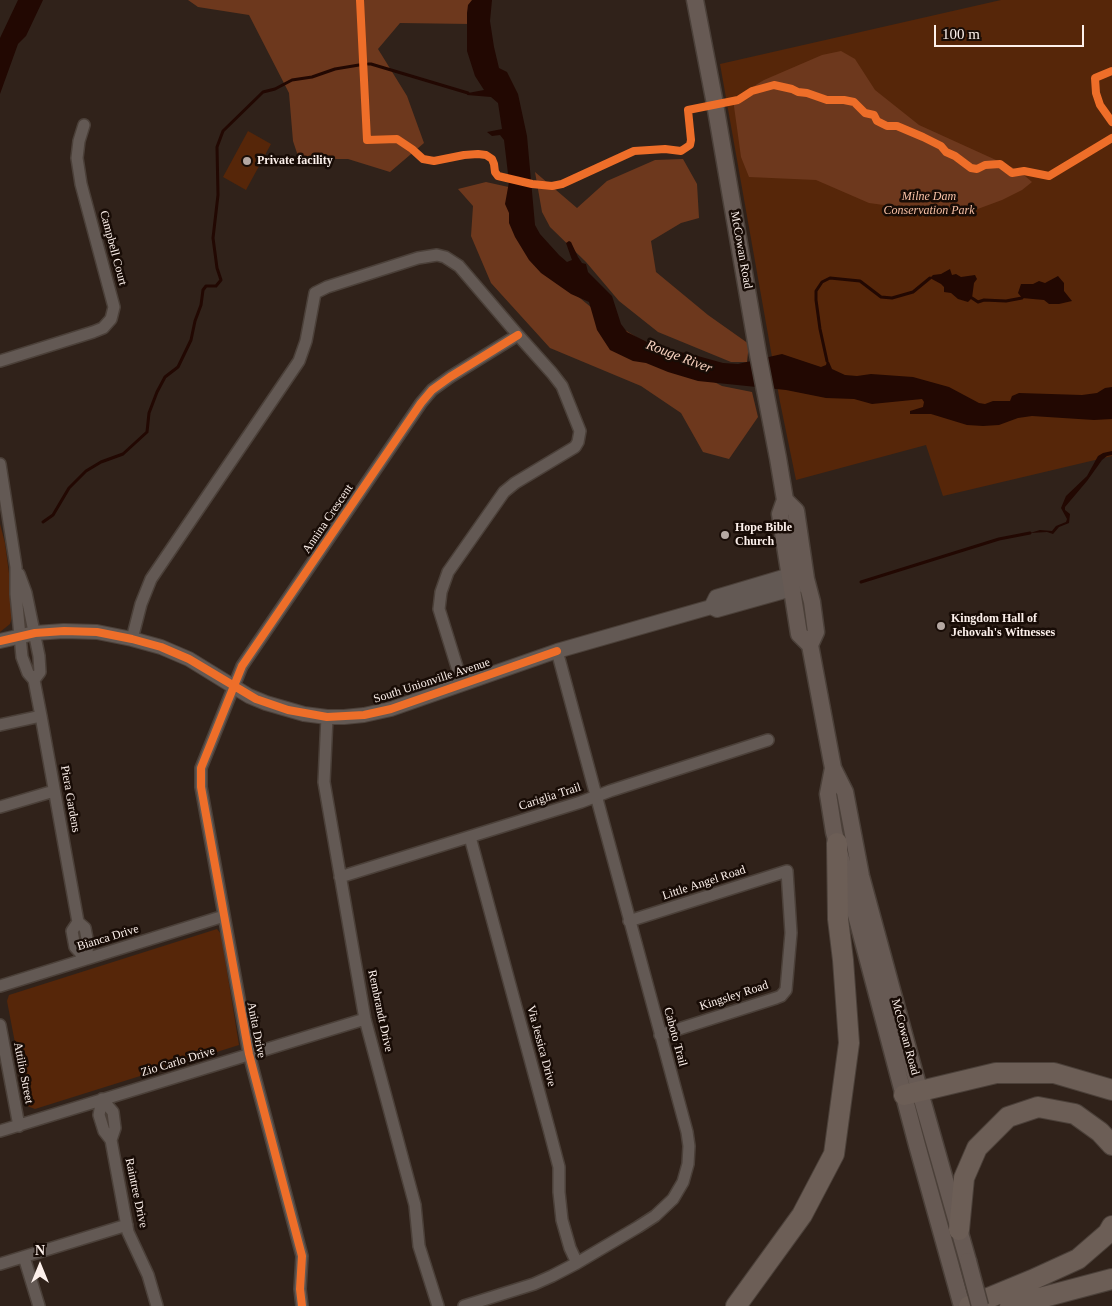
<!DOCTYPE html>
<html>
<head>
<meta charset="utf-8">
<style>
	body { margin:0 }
	#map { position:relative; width:1112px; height:1306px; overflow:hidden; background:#30221a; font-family:Georgia,serif }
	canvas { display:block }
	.north { position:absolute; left:15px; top:1241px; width:50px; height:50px; -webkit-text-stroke:4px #180c06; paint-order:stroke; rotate:0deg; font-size:14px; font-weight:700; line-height:20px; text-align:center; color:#fcf0eb }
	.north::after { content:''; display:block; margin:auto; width:18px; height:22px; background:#fcf0eb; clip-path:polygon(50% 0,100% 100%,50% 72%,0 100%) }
	.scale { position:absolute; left:934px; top:25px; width:150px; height:22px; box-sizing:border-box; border:2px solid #fcf0eb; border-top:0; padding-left:6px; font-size:15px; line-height:18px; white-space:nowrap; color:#fcf0eb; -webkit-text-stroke:4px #180c06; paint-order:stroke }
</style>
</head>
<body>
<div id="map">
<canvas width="1112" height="1306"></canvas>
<div class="north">N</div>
<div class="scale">100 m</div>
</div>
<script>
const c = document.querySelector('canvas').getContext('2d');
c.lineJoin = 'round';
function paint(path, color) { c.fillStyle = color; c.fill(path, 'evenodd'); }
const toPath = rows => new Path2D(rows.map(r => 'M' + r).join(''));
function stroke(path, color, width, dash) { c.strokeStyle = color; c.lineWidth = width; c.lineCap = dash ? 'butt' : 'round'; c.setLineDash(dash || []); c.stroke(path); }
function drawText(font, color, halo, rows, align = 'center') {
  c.font = font + ' Georgia,serif'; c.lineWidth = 5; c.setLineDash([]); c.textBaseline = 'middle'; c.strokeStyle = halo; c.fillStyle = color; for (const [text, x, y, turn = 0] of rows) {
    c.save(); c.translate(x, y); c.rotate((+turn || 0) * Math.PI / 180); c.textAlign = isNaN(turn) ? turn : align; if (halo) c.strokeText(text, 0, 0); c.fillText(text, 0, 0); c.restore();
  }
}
const green = toPath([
	[1001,0,1112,0,1112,456,943,496,926,445,796,480,780,402,720,64],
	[248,131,271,144,246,190,223,177],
	[0,524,5,543,14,611,10,624,0,632],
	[217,929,221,934,239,1045,35,1109,27,1106,7,1001,9,995]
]);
const forest = toPath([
	[188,0,475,0,471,24,400,23,378,49,407,96,424,143,390,172,348,159,310,159,298,156,293,141,289,93,249,15,198,7],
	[841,51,855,59,875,90,919,125,1018,170,1032,182,1022,190,1002,200,975,210,920,210,869,203,816,180,749,177,741,157,733,99,764,80,822,55],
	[683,159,697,184,699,218,681,223,651,241,656,272,708,315,749,344,747,362,731,362,658,332,619,301,586,262,550,227,542,212,535,172,577,208,607,181,655,160],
	[486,182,513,188,514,220,575,294,598,313,679,364,722,386,752,392,758,417,729,459,703,452,681,413,641,386,550,348,491,283,471,236,473,206,458,189]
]);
const water = toPath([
	[18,0,43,0,26,36,18,44,0,94,0,38],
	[472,0,492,0,490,21,494,47,499,68,507,72,518,94,527,136,535,225,540,234,559,255,567,262,572,260,566,243,569,241,571,242,578,257,582,263,586,264,588,272,612,296,621,324,627,332,659,348,667,348,677,352,687,353,723,363,738,364,782,354,821,367,826,365,827,361,829,362,832,369,845,375,857,376,871,374,913,377,949,387,979,403,985,404,993,401,1010,401,1012,396,1019,393,1082,395,1097,393,1105,388,1112,387,1112,419,1094,420,1032,416,1018,418,999,425,983,426,967,425,931,414,910,414,910,411,923,407,924,402,922,399,872,404,854,399,826,398,786,390,698,381,668,372,646,363,633,361,610,350,597,330,589,302,571,294,541,273,529,260,515,237,509,223,509,213,505,204,509,182,504,140,500,135,492,136,487,132,502,129,498,103,491,97,467,95,468,93,484,90,475,76,467,51,467,13,468,5],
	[950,269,952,275,956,274,961,277,975,275,977,279,974,283,972,298,968,302,958,299,951,293,944,292,944,287,941,284,930,278,933,275,941,274],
	[1058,276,1064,283,1064,291,1072,301,1059,304,1049,304,1044,300,1022,298,1018,293,1021,284,1033,284,1039,281,1045,283],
	[1112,451,1112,455,1107,456,1102,460,1087,481,1065,507,1065,510,1070,514,1069,523,1059,527,1053,534,1047,532,1030,533,1040,530,1052,531,1056,526,1066,522,1067,519,1061,508,1066,496,1087,476,1098,456,1103,453]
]);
const stream = toPath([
	[368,64,371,64,468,93],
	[972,298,978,302,984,300,1006,301,1022,298],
	[827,361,820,329,816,300,816,291,822,282,830,278,860,281,881,297,892,298,913,292,930,278],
	[43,522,53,515,69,488,86,471,101,462,123,454,147,432,149,413,157,392,165,377,178,367,191,340,195,321,201,305,203,290,206,286,216,286,221,280,217,268,213,238,218,195,217,147,223,131,263,92,275,89,292,80,312,77,335,69,359,65],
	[861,582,999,539,1030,533]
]);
const minor = toPath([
	[0,361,93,332,103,328,111,319,114,307,81,184,77,158,79,141,84,125],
	[0,464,16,567,16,594,22,657,28,673,34,680,41,716,78,922,72,931,75,947,86,959],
	[19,574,26,593,39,656,40,672,34,680],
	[132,639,141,604,151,579,299,361,306,341,315,293,327,287,418,258,437,255,445,257,459,266,518,335,552,373,562,386,580,431,578,442,575,447,515,483,504,492,448,572,441,592,439,609,462,683],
	[327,717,324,782,365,1019,415,1205,419,1246,438,1306],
	[0,725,41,716],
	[0,807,54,791],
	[470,837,549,1129,559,1167,559,1192,562,1220,570,1248,577,1263],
	[340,877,581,802,610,791,768,740],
	[629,921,787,871,791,933,786,990,781,996,776,998,660,1035],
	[78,922,85,928,88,944,86,959],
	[0,986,224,916],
	[0,1025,19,1126],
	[102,1099,99,1115,104,1131,111,1140,128,1232,148,1275,157,1306],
	[102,1099,113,1112,115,1128,111,1140],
	[0,1131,365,1019],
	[24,1257,39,1306],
	[0,1264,127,1225],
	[302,1306,300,1289,302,1256,249,1054,201,787,201,768,242,666,421,403,432,390,450,377,518,335],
	[464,1306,534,1284,552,1276,577,1263,638,1227,655,1216,673,1199,683,1182,688,1164,689,1146,687,1132,557,651]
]);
const tertiary = toPath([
	[711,607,716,597,790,575,800,578],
	[0,641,35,633,64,631,97,632,132,639,161,647,189,659,249,696,266,703,304,714,327,717,344,717,364,715,391,709,557,651,711,607,717,610,792,589,801,583]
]);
const secondary = toPath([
	[695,0,715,104,758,354,778,458,785,500,780,514,799,634,810,645,833,768,845,792,861,876,914,1071,968,1261],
	[785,500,796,511,806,579,812,602,816,632,810,645],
	[833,768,828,794,834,832,917,1145,962,1306]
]);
const motorway = toPath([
	[904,1095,996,1073,1054,1073,1112,1090],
	[959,1230,964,1178,977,1148,1008,1117,1038,1107,1075,1114,1100,1132,1112,1145],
	[736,1306,802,1215,834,1154,849,1043,843,960,838,919,837,843],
	[969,1306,1032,1280,1078,1259,1108,1233,1112,1226],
	[1010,1306,1112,1279]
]);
const secondaryBridge = toPath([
	[968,1261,980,1306]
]);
const cycleway = toPath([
	[360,0,367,140,397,139,412,149,423,159,434,161,464,155,478,154,486,155,492,159,494,164,495,172,498,176,532,184,552,186,562,184,634,151,665,149,681,151,690,145,691,140,688,110,738,100,752,91,774,85,792,89,798,92,807,93,827,100,844,100,854,102,865,113,874,115,877,121,887,126,897,126,923,137,941,146,946,152,955,156,971,168,977,169,985,165,1000,164,1012,173,1024,171,1049,176,1112,138],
	[1112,71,1095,78,1096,93,1100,105,1112,122],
	[0,641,35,633,64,631,97,632,132,639,161,647,189,659,256,699,288,710,327,717,364,715,391,709,557,651],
	[302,1306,300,1289,302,1256,249,1054,201,787,201,768,242,666,421,403,432,390,450,377,518,335]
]);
const markers = [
	[247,161,5,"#b5a8a2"],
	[725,535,5,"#b5a8a2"],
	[941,626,5,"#b5a8a2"]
];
const poiNames = [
	["Private facility",257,161],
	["Hope Bible",735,528],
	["Church",735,542],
	["Kingdom Hall of",951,619],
	["Jehovah's Witnesses",951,633]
];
const parkNames = [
	["Milne Dam",929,197],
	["Conservation Park",929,211]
];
const streetNames = [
	["Campbell Court",113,248,75],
	["McCowan Road",741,250,80],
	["Annina Crescent",328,519,-56],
	["South Unionville Avenue",432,681,-18],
	["Cariglia Trail",550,797,-18],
	["Piera Gardens",70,799,80],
	["Little Angel Road",704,883,-18],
	["Bianca Drive",108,938,-17],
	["Kingsley Road",734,996,-18],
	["Rembrandt Drive",380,1011,78],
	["Anita Drive",256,1030,79],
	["Caboto Trail",675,1037,75],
	["McCowan Road",905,1037,75],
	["Via Jessica Drive",541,1046,75],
	["Zio Carlo Drive",178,1062,-17],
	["Attilio Street",23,1073,79],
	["Raintree Drive",136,1193,78]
];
const waterNames = [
	["Rouge River",679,357,21]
];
paint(green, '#562609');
paint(forest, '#6d381d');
paint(water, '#220802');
stroke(stream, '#220802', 3);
stroke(minor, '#4b4039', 14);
stroke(tertiary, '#4b4039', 16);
stroke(secondary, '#4b4039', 19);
stroke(motorway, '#4b4039', 22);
stroke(minor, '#635954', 11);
stroke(tertiary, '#635954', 14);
stroke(secondary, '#675a54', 16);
stroke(motorway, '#6c5e56', 20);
stroke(secondaryBridge, '#4b4039', 19, []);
stroke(secondaryBridge, '#675a54', 16);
stroke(cycleway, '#ee6e29', 8);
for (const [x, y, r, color] of markers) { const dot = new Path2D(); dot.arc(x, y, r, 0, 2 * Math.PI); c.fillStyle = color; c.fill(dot); stroke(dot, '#180c06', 2); }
drawText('bold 12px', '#fcf0eb', '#180c06', poiNames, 'left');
drawText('italic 12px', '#f8c1a6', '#180c06', parkNames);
drawText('12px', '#fcf0eb', '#180c06', streetNames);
drawText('italic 14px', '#f9d4c2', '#180c06', waterNames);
</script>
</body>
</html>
